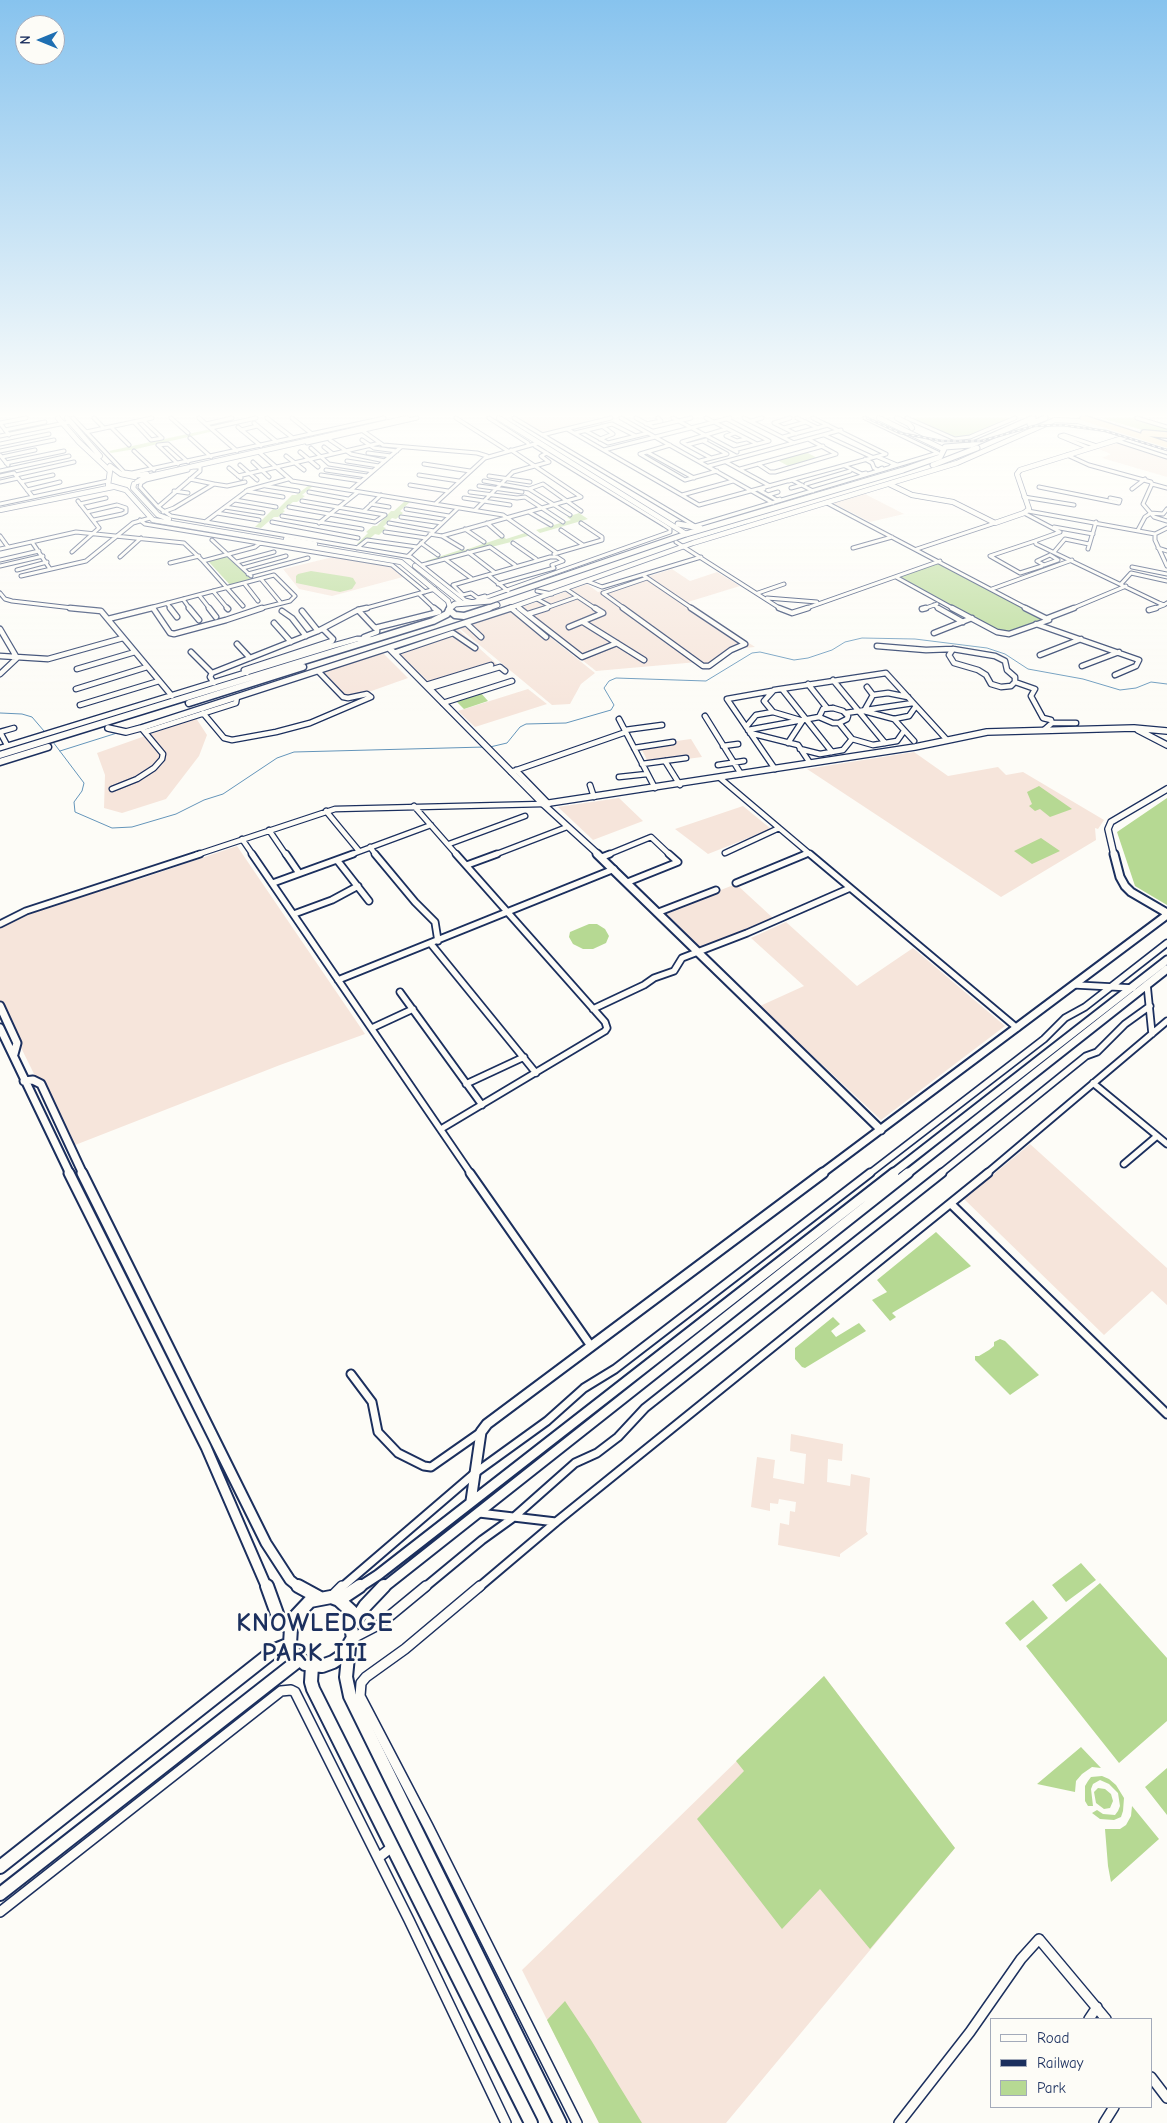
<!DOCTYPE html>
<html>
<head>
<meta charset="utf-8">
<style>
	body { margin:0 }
	#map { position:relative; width:1167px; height:2123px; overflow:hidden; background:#fdfcf7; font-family:"Comic Neue",sans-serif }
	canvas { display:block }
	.legend { position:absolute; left:990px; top:2018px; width:162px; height:90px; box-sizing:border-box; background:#fdfcf7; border:1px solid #a3aaba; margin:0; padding:6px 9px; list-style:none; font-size:15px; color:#1b2f5e }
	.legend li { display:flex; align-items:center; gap:10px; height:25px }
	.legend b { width:25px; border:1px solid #a3aaba }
	.north { position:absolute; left:15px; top:15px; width:50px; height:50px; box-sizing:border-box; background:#fdfcf7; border:1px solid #a3aaba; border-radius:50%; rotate:270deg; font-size:14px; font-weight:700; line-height:20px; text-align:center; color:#1b2f5e }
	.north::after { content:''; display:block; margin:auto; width:18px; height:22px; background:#1f6fb2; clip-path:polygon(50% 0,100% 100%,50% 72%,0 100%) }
</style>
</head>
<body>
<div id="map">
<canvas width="1167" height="2123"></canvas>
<ul class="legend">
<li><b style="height:6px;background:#fdfcf7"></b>Road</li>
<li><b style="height:6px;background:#1b2f5e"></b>Railway</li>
<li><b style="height:14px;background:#b6d993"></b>Park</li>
</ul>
<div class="north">N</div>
</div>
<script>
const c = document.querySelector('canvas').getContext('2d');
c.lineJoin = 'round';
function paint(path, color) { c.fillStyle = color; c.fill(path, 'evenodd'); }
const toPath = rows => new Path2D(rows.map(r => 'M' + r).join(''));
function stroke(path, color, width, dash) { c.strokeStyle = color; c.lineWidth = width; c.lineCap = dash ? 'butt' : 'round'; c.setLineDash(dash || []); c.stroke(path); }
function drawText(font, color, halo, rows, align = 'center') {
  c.font = font + ' "Comic Neue",sans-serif'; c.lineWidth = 5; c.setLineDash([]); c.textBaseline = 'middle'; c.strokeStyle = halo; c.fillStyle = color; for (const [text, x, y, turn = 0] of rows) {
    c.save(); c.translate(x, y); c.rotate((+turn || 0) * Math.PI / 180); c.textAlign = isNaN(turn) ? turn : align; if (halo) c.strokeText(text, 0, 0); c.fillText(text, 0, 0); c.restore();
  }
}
const built = toPath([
	[517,418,587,418,593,422,543,434],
	[1117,443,1167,458,1167,477,1102,458,1111,454,1098,449],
	[865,494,904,514,870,522,833,503],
	[333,557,391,566,403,577,332,596,299,589,283,569],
	[672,569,690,581,717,572,740,586,688,602,755,647,736,649,709,670,698,662,596,671,517,609,587,584,598,592],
	[514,608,595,673,581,684,570,704,552,705,459,628],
	[457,628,499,666,433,686,395,649],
	[383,653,408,678,349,699,324,672],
	[528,689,547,704,475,727,458,711],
	[196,718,207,735,199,756,166,799,122,813,104,808,105,775,97,753],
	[691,739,702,757,649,764,640,746],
	[914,752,948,776,998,767,1006,775,1023,772,1104,820,1098,829,1095,828,1096,840,1001,897,807,769],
	[619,798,643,821,593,840,558,807],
	[743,806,771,829,708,854,675,829],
	[237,846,365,1034,280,1065,70,1147,0,1005,0,925,131,877,134,881],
	[736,884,773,918,701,949,665,912],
	[786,922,857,986,913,948,1005,1026,881,1120,760,1006,804,986,751,938],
	[1030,1144,1167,1268,1167,1305,1152,1291,1104,1335,964,1199],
	[791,1434,843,1444,842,1461,828,1459,827,1482,850,1486,851,1474,870,1478,866,1531,868,1534,840,1554,840,1557,778,1545,780,1523,789,1525,790,1511,795,1512,796,1502,779,1499,778,1504,770,1503,770,1511,751,1507,757,1457,775,1460,773,1478,804,1484,806,1454,790,1451],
	[824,1676,955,1848,726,2123,599,2123,522,1970]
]);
const green = toPath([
	[904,418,1015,418,960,443],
	[1101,418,1135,418,1167,428,1167,433,1146,431],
	[211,429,214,431,136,449,111,453,109,451],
	[806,452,819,459,790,467,777,460],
	[308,486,313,486,302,495,305,496,297,502,293,502,283,510,285,511,278,517,274,517,261,528,255,527,273,509,277,510,292,495,296,495],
	[405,501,410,502,400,511,403,513,396,519,392,518,383,527,386,528,379,535,375,534,363,545,357,544,368,533,366,532,373,526,377,526,391,511,394,511],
	[579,513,588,519,540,533,536,530,571,520,567,517],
	[528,532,531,535,510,541,511,542,468,553,470,554,451,560,449,558,429,564,426,561,463,549,465,550,504,537,506,539],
	[228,556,252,580,231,586,208,561],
	[940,561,1048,618,1003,634,896,577],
	[311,571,349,577,353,578,356,583,352,589,340,592,296,583,296,576,298,574],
	[480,692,488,701,464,709,455,700],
	[1039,786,1072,809,1050,817,1040,809,1035,811,1029,806,1032,804,1027,792],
	[1167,798,1167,905,1135,886,1117,832],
	[1041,838,1060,851,1032,864,1014,851],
	[589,924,597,924,605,929,609,936,606,943,593,949,583,949,573,944,569,937,570,932],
	[936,1232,971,1266,892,1313,896,1317,890,1321,872,1300,887,1292,877,1280],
	[833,1317,840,1324,831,1331,836,1337,859,1323,866,1331,805,1368,802,1367,795,1359,795,1348],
	[1000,1339,1005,1341,1039,1375,1010,1395,975,1360,975,1356,979,1356,989,1350,994,1346,994,1342],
	[1081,1563,1096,1580,1066,1602,1052,1585],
	[1100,1583,1167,1658,1167,1721,1119,1763,1026,1646],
	[1033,1600,1048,1618,1020,1641,1005,1623],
	[824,1676,955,1848,870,1949,820,1889,782,1929,697,1819,744,1771,736,1761],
	[1081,1747,1101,1768,1092,1767,1082,1774,1076,1781,1075,1792,1037,1784],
	[1167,1768,1167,1815,1145,1787],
	[1102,1776,1109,1779,1116,1785,1124,1798,1123,1811,1121,1817,1114,1820,1100,1819,1092,1813,1097,1810,1103,1814,1115,1815,1118,1811,1120,1806,1118,1793,1109,1784,1100,1780,1093,1784,1091,1789,1093,1806,1088,1806,1085,1801,1085,1786,1088,1781,1091,1777],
	[1098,1788,1105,1789,1111,1794,1113,1801,1110,1808,1104,1809,1096,1803,1094,1792],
	[1132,1806,1159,1839,1111,1882,1108,1866,1105,1829,1120,1829,1126,1825,1131,1816],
	[565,2001,591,2040,642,2123,599,2123,547,2020]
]);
const stream = toPath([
	[1031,428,1053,418],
	[753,523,767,518],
	[705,537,747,524],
	[0,713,22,714,32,717,50,738],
	[133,727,198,707],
	[53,742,84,783,82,791,74,802,75,812,112,828,132,827,176,814,204,800,223,794,277,758,294,752,485,747],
	[490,747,507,743,520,727,526,724,566,723,611,710,614,705,604,688,609,681,616,678,706,681,752,653,760,652,794,660,808,658,832,650,845,642,862,638,915,639,987,648,1005,654,1028,669,1083,679,1120,690,1136,688,1151,682,1167,684],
	[60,751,117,733]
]);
const minorFar4 = toPath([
	[73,418,124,472,132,473,384,418],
	[94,418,104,428],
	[171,418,188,433],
	[199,418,237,451],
	[267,418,293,438],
	[292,418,312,434],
	[456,418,508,451],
	[489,418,528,443,528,446],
	[514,418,695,526,938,453,865,418],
	[621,418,773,503],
	[636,418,653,427,691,418],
	[673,418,737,452],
	[706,418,757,444],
	[744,418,794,443],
	[790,418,774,423,796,434],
	[797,418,818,428],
	[813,418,886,454],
	[907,418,955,439,970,437,1015,418],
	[1137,418,1167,427],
	[727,419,769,441,734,450],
	[751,421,762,418],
	[134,422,151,440,162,438,143,420],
	[254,423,277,442],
	[206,424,232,418],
	[646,424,661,421,658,418],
	[111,427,129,445],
	[238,427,261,446],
	[211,428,256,418],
	[784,428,806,422],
	[567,429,699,505,886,454],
	[5,430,45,422],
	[241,430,257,426],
	[363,431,383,445,477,453,487,456],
	[586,431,608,443,648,433],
	[86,432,152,418],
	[575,433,612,424,636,436],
	[735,433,726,436,737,441,746,439],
	[9,435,0,423,26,418],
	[542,435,611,418],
	[824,435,872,457],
	[0,436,70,422],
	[783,437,828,425],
	[190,438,211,457],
	[600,439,613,434,602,426],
	[808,439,836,454],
	[330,440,351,454,385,461],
	[362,440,374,448,397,451],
	[706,440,687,445,711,458],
	[1115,440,1167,457],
	[307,443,417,418],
	[0,444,49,434],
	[670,445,640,454,685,480,717,471],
	[687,445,682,442,726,429],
	[324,447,333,454],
	[311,448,329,464,373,471],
	[1089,448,1060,436,1064,435,1097,446],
	[604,450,730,418],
	[0,451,54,440],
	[134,451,154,470],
	[300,452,318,467],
	[647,452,694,478],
	[260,453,292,481,503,515,557,553],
	[368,453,391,456],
	[0,455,8,465],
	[1067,455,1089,465,1151,482,1152,484,1143,504,1154,517,1167,521],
	[286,456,304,470],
	[2,457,35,450],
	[878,457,897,465,891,466],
	[865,459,872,463,874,468,878,470,882,468],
	[347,461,379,466],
	[700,461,727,454,703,441],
	[253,462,269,477],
	[726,462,770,486],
	[6,463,64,451],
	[178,464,158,445,168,444,188,462],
	[424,464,470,471],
	[758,464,770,472,775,472,836,454],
	[240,465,257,480],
	[709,466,841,430],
	[847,466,845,466,862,474,866,473],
	[229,468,241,478],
	[740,469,823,446],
	[188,470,146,480,141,483,140,487,158,507,171,516,411,557,465,600,473,602,670,532,670,529,664,525,535,446],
	[326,470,367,476],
	[0,471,69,456],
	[14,473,32,496],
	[16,475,74,462],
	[321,475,361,481],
	[419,475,459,481],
	[0,476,14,473],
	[238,476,380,443],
	[489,476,530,482],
	[190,479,214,484],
	[484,481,529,489,570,515],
	[789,481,792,480,813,491],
	[0,482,18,478],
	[21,482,53,475],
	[806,484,850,471],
	[1152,484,1167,488],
	[410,485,448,491],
	[266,486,298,491],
	[479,486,522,492],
	[1039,487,1119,503,1120,500,1110,498],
	[791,488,802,485],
	[529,489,543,484,581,511],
	[764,489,759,490,777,500,780,499],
	[1132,489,1145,479],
	[27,490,60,482],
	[351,490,401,447],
	[174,491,188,493],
	[246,491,283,497],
	[309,492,348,499],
	[470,492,517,498,525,497,563,522],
	[682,495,733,481],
	[768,495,778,492],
	[1024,497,1074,505],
	[464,498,510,505],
	[235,500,276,507],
	[827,503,1028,609],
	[0,504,108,481],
	[80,504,106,498],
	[371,504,389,507],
	[435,504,485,458,538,443],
	[158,507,200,471,200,467,195,467],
	[225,507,263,513],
	[289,507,375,522,385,515,302,501],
	[406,509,449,516],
	[475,510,513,472,549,462,541,456,547,453],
	[364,511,381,495],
	[1028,511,1155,534,1167,528],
	[87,512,117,505,126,508,126,512,122,514,94,520],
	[163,512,174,508,214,484,227,486,245,482],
	[529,512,551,525],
	[217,513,259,520],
	[1024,513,1060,532,1035,541,1036,544,1159,603,1164,605,1167,603],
	[282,516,362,529],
	[401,517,442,523],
	[140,520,145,524,392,565,425,592],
	[205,522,248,490,288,479],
	[272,522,358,538],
	[319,523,358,492],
	[389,523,434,531],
	[487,523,502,536],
	[1054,527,1093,534],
	[465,529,484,542],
	[561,530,583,545],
	[1138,530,1145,517,1151,513,1163,514,1167,509],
	[385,532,426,538],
	[430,534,442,536,581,497,511,450],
	[1155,534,1155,540,1167,566],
	[0,536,8,547],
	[442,536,462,548],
	[212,540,251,576],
	[1035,541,990,556,1020,573,1042,566],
	[32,542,50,569],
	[676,542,781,609],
	[421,543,438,555],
	[513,543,536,559],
	[357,548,367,540,417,547],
	[853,548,892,537],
	[1158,548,1167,551],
	[0,549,76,532,184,543,203,561,243,606],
	[917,549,995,523],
	[1088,549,1096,522],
	[72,552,99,528,78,501],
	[468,552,494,572],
	[1054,552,1065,539,1089,544],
	[554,554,602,540,602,537,581,523],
	[1050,555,1058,560,1044,565,1037,561,1050,555],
	[408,556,458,508],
	[120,557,141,538],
	[445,559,471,578],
	[0,560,39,551],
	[203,561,255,547,260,543],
	[237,562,274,552],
	[170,563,199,556],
	[422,565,490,547,515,565],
	[0,566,43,556],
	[1132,567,1167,574],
	[243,568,286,556],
	[17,570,47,562],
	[248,574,308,558],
	[488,575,508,591],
	[643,575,693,609],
	[21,576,86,561,133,523,150,518],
	[896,577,954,609],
	[261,579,281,603],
	[587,581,602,587,701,557],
	[244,583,258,601],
	[1121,584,1131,573,1167,581],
	[566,589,596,609],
	[992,589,1072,560],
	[213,591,228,609],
	[537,591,552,594],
	[0,593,5,599,12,601,81,609],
	[758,593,784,584],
	[419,594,435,609],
	[199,595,210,609],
	[485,596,478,598,471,593,463,595,453,585,550,557,557,557,563,561,552,565,554,568,498,584],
	[767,598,817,602],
	[183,599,190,609],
	[537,599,550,606],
	[167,603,171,609],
	[934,605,940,609],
	[517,606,521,609],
	[153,607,154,609],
	[153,607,274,575,295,596,290,601,258,609],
	[147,609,153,607],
	[363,609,435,589],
	[543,609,577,597],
	[625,609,603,593,647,578],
	[804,609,940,561],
	[923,609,937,604],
	[1071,609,1126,586],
	[1153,609,1164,605]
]);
const minorFar3 = toPath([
	[70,608,101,611,172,696],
	[153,608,170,633,174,634,226,620,262,608],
	[170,608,177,617],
	[189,608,199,620],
	[209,608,216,617],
	[227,608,228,609],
	[511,608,546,637],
	[519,608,582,657,617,643],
	[623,608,703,666,709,666,731,650,745,644,691,608],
	[779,608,792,613,808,608],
	[938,608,963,622],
	[952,608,997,632,1009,634,1049,620,1025,608],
	[922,609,926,608],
	[358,610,375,628,439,612,434,608],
	[1149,610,1156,608],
	[282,611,292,618,306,636],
	[302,611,318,631],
	[528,614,547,608],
	[1048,618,1074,608],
	[108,619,152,608],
	[583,622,644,660],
	[274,623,291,642],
	[466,623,481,637],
	[1036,624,1139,660,1136,666,1115,675],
	[569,627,603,613,595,608],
	[0,629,17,658,0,674],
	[934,633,972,618],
	[364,637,377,632,377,628],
	[237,644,250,658],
	[877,646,926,650,953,649],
	[953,649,995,656,1005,661,1007,670,1015,677,1015,682,1011,686,1001,687,991,684,986,675,978,670,954,663,949,655,953,649],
	[191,652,212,673],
	[394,653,453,633,475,648],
	[1040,655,1081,639],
	[0,656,48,659,123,638],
	[1082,666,1119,652],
	[77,669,135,652],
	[247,673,244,670,332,641,333,639,323,629],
	[833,680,885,743],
	[1015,682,1035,689,1031,696,1043,718,1051,720,1052,723],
	[214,683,210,677,212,673,318,631,358,610,367,608],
	[808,684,827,708],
	[426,685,491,665],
	[867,687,873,695],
	[430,688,500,667,505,671],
	[76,689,147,667],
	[782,689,832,752],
	[772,691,727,699,775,769],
	[908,697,888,693,873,695,864,711,894,719,909,716,916,706],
	[443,703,512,681],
	[80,705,159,681],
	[833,708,843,711,848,716,847,719,839,723,833,723,819,717,823,709,833,708],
	[773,712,764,701,774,690,886,673,947,740],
	[203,713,224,738,232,740,276,732,310,723,371,697,367,694,348,698,343,697,318,671],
	[846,713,913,703],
	[705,716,741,774],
	[619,719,655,788],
	[894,719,914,741],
	[746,727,756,715,773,712,800,720],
	[625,730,662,725],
	[748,730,819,717],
	[1044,730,1052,723,1076,723],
	[0,732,7,745],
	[0,732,14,728],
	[145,732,236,703,237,697],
	[750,733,798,745,810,763],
	[852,739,873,745,897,741,904,731],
	[788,743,803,720],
	[723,746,738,744],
	[0,748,332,646,357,639,369,639],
	[634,748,673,742],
	[800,749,820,754,843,750,852,739,839,723],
	[665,761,680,785],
	[642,764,686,758],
	[718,765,744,761],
	[516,770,549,804],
	[511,772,626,732],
	[619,777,647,774],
	[720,778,811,855],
	[590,785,594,797],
	[112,789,137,779,154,768,162,759,163,754,143,730],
	[414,806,457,855],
	[326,811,359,851],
	[269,830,286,855],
	[242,839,253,855],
	[449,844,525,816],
	[370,847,376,855],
	[725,853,779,828],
	[196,855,335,809,543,804],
	[350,855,431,825],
	[494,855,567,827],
	[607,855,651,837,670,855],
	[803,855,808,853]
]);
const minorFar2 = toPath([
	[252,854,471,1174],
	[286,854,299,873],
	[375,854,415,902,435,922,438,941],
	[810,854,1017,1028],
	[602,857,610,854],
	[337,860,369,901],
	[467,865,497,854],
	[628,882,678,862,669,854],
	[273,883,353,854],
	[736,883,806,854],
	[659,912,716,890],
	[294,914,332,900,358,886],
	[0,924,26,911,200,854],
	[431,944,536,1073],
	[338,980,614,869],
	[1147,984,1152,1034],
	[1076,985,1133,988],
	[400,992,482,1105],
	[593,1009,644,985,654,978,674,971,682,958,747,933,850,888],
	[372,1028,413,1009],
	[1093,1083,1167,1144],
	[466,1084,524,1057],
	[441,1129,605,1031,607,1028,605,1022,456,854],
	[1124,1164,1157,1136],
	[869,1174,1044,1039,1065,1018,1085,1007,1167,943],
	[940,1174,1086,1056,1097,1052,1125,1024,1150,1006],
	[986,1174,1167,1021]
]);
const minorFar1 = toPath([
	[470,1173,591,1346],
	[951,1204,1167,1414],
	[351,1374,372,1402,378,1432,398,1453,424,1466,431,1467,481,1432],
	[479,1513,556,1522],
	[341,1588,475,1473,547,1421,584,1388,615,1369,870,1173],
	[424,1588,482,1540,514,1517,575,1463,597,1453,618,1437,645,1408,942,1173],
	[478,1588,556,1522,988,1173]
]);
const minor = toPath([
	[480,1586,405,1649,366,1677,361,1683,360,1696,428,1826,577,2123],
	[331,1597,342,1586],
	[353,1638,380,1624,426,1586],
	[378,1858,392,1847],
	[0,1912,281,1691,291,1690,295,1692,409,1920,506,2123],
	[1089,2019,1097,2007],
	[1151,2077,1167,2098],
	[899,2123,970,2032,1021,1959,1039,1939,1106,2019],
	[1104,2123,1114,2107]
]);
const tertiaryFar4 = toPath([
	[58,418,79,442,110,471,108,485,126,490,153,520,401,562,448,601,450,607],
	[67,418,100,456],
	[499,418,686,534],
	[879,418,943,449],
	[897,418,909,424,912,428],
	[110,466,121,474,135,477],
	[132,476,147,474],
	[137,482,146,477,407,418],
	[134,484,133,488,158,515,169,519],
	[889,484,912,495,953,502,995,523,1024,513,1029,509,1017,474,1020,470,1126,437],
	[0,510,113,487],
	[286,539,315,544],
	[415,566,462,603],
	[507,609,693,543,957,463,1055,420,1078,421,1167,448]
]);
const tertiaryFar3 = toPath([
	[389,648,543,804,599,855],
	[108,728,126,732,141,728,511,608],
	[1138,730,1167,745],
	[543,804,915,747,987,732,1134,728,1167,731],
	[1114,855,1108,829,1111,822,1167,789]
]);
const tertiaryFar2 = toPath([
	[597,854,881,1130],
	[1114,854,1120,877,1125,886,1131,892,1167,913],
	[0,1006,17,1043,14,1054],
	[0,1028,70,1174],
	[24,1081,33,1080,41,1084,83,1174],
	[821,1174,1167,915],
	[892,1174,1167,960],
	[907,1174,1167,969]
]);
const tertiaryFar1 = toPath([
	[69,1173,206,1447,267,1588],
	[82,1173,266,1543,290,1580,300,1588],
	[471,1501,481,1432,487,1424,823,1173],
	[358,1588,378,1575,894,1173],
	[383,1588,908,1173]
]);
const tertiary = toPath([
	[267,1586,280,1622,291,1628],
	[298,1586,320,1598],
	[331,1597,339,1600,351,1611,354,1619,351,1627,353,1638,342,1656,333,1662,322,1666,305,1664,294,1653,290,1644,291,1628,295,1617,310,1601,331,1597],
	[339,1600,360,1586],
	[351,1627,365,1606,384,1586],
	[349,1647,346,1677,350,1696,560,2123],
	[312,1666,311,1682,313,1689,531,2123],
	[0,1867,275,1650,290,1644],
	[0,1894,299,1660]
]);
const secondaryFar1 = toPath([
	[1030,424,1045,418],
	[933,465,977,448],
	[678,524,700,528],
	[449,609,455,604,490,601,686,534,903,470,940,457,945,447,971,445,1033,418],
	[486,609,497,605]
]);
const secondary = toPath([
	[449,610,455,615,464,616,489,608],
	[189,703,303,667],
	[0,755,433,621,447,614,450,608],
	[0,762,48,747]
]);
const trunk = toPath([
	[1083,418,1167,445],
	[1144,433,1167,435]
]);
const rail = toPath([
	[867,418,900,433,942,441,981,441,1034,426,1062,425,1106,431,1167,450]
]);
const nearDistrictnames = [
	["KNOWLEDGE",315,1624],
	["PARK III",315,1654]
];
paint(built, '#f6e5db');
paint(green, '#b6d993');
stroke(stream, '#6495ba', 1);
stroke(minorFar4, '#1b2f5e', 5);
stroke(minorFar3, '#1b2f5e', 7);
stroke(minorFar2, '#1b2f5e', 9);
stroke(minorFar1, '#1b2f5e', 11);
stroke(minor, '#1b2f5e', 12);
stroke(tertiaryFar4, '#1b2f5e', 6);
stroke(tertiaryFar3, '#1b2f5e', 8);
stroke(tertiaryFar2, '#1b2f5e', 11);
stroke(tertiaryFar1, '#1b2f5e', 13);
stroke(tertiary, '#1b2f5e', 16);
stroke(secondaryFar1, '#1b2f5e', 7);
stroke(secondary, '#1b2f5e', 9);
stroke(trunk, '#1b2f5e', 8);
stroke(minorFar4, '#fdfcf7', 3);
stroke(minorFar3, '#fdfcf7', 4.5);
stroke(minorFar2, '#fdfcf7', 5.5);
stroke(minorFar1, '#fdfcf7', 7);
stroke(minor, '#fdfcf7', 9);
stroke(tertiaryFar4, '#fdfcf7', 4.5);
stroke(tertiaryFar3, '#fdfcf7', 5.5);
stroke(tertiaryFar2, '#fdfcf7', 7);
stroke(tertiaryFar1, '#fdfcf7', 9);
stroke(tertiary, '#fdfcf7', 12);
stroke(secondaryFar1, '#fdfcf7', 5);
stroke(secondary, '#fdfcf7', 6);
stroke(trunk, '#fcdcac', 5.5);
stroke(rail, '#1b2f5e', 2.5);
stroke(rail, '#fdfcf7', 1, [3]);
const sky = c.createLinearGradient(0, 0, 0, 715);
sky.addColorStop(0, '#87c3ee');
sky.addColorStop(0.58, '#fefefb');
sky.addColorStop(1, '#fefefb00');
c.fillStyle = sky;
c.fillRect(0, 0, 1167, 715);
c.letterSpacing = '1px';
drawText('bold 26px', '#1b2f5e', '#fdfcf7', nearDistrictnames);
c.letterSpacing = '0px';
</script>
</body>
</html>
